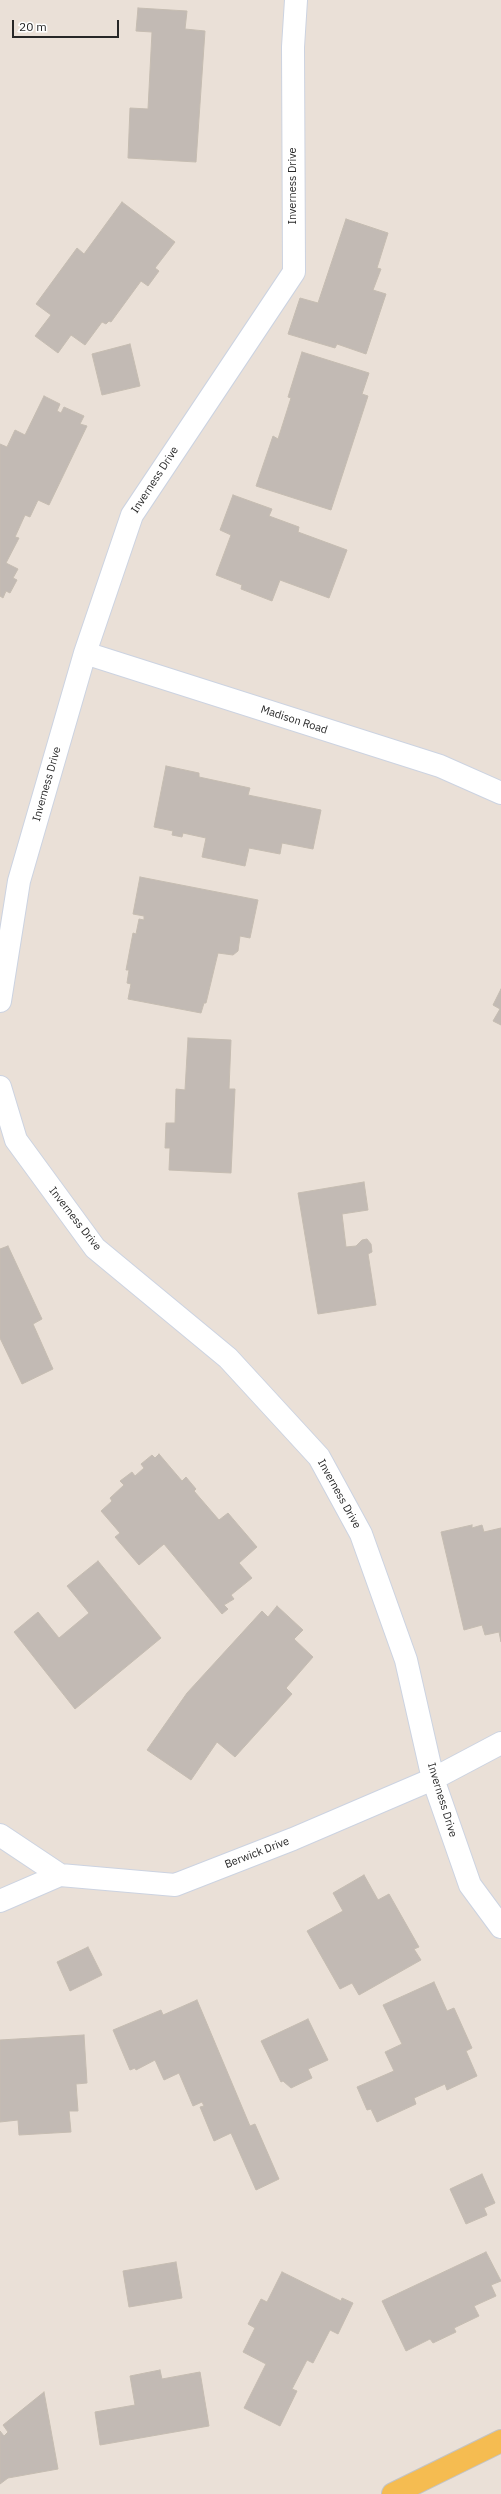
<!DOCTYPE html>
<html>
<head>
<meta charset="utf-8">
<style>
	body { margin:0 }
	#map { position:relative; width:501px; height:2494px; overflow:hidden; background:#eae0d7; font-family:"IBM Plex Sans",sans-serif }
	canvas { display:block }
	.scale { position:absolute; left:12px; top:20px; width:107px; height:18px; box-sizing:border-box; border:2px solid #272727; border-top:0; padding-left:5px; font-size:12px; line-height:14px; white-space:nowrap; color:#272727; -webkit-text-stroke:3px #fff; paint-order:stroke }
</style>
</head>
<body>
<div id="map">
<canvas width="501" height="2494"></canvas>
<div class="scale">20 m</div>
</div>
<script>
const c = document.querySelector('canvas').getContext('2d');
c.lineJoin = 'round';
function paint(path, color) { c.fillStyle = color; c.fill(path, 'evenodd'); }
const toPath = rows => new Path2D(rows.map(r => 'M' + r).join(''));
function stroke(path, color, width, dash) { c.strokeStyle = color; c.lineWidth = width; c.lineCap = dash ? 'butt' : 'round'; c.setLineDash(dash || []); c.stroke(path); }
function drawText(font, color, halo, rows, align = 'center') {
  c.font = font + ' "IBM Plex Sans",sans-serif'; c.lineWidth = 3; c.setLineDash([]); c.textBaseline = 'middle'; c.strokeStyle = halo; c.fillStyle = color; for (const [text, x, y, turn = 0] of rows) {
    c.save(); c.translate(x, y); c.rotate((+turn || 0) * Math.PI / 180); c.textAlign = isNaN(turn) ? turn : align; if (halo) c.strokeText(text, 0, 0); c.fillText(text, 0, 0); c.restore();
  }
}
const building = toPath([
	[138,8,187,11,185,29,205,31,196,162,128,158,130,108,148,109,152,32,136,31,138,8],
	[122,202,175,242,155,268,159,271,148,286,141,281,111,322,109,321,106,324,102,322,85,345,71,335,58,353,35,336,51,315,36,304,77,248,84,254,122,202],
	[346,219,388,233,377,268,381,269,373,290,386,294,366,354,337,344,335,348,288,334,300,298,318,303,346,219],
	[130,344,140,386,102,395,92,354,130,344],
	[302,352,369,373,362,394,368,396,331,510,256,486,273,436,278,439,291,398,288,397,302,352],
	[44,396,60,404,57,411,61,413,64,407,84,416,80,424,87,426,49,505,38,500,30,517,25,515,15,537,19,538,6,563,18,569,13,578,17,580,10,593,6,591,3,598,0,596,0,444,7,447,15,430,25,435,44,396],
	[233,495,272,509,269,516,299,527,298,532,347,550,329,598,280,580,272,601,241,589,242,585,216,575,231,535,220,530,233,495],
	[166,766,199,773,199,777,250,788,248,795,321,810,313,849,282,843,280,854,249,848,245,866,202,857,206,838,183,833,182,837,172,835,173,831,154,827,166,766],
	[140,877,258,900,250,938,240,936,238,951,233,955,218,953,206,1003,204,1003,201,1013,128,999,131,984,127,983,129,970,126,970,133,933,136,934,139,919,144,920,144,916,133,914,140,877],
	[501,989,501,1025,493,1021,500,1009,493,1005,501,989],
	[188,1038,231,1040,229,1089,235,1089,231,1173,169,1170,170,1148,165,1148,166,1123,175,1123,176,1089,185,1090,188,1038],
	[364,1182,368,1210,342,1214,346,1247,356,1246,362,1240,367,1239,371,1244,372,1252,368,1254,376,1305,318,1314,298,1193,364,1182],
	[8,1246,42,1319,33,1324,53,1369,22,1384,0,1338,0,1249,8,1246],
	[159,1454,182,1481,186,1477,196,1489,194,1491,219,1520,228,1513,257,1547,239,1563,252,1578,231,1595,234,1599,224,1605,228,1609,222,1614,164,1544,139,1565,115,1537,120,1533,101,1511,112,1501,110,1498,124,1485,120,1481,132,1472,135,1476,144,1468,141,1464,152,1455,155,1458,159,1454],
	[472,1525,472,1528,482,1525,484,1532,501,1528,501,1642,499,1632,485,1635,482,1625,464,1630,441,1532,472,1525],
	[98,1561,161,1638,75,1709,14,1632,38,1612,59,1638,89,1613,67,1586,98,1561],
	[277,1606,303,1630,294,1639,313,1657,286,1688,292,1694,235,1757,217,1742,191,1780,147,1750,187,1693,262,1611,268,1617,277,1606],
	[364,1875,378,1900,389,1894,419,1947,414,1949,421,1960,359,1995,352,1983,340,1989,307,1931,343,1911,333,1893,364,1875],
	[88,1947,102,1975,70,1991,57,1962,88,1947],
	[434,1982,447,2011,454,2008,472,2048,466,2051,477,2076,447,2090,445,2084,414,2098,416,2104,377,2122,371,2109,367,2110,357,2087,394,2071,385,2052,402,2044,383,2005,434,1982],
	[197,2000,250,2126,255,2124,279,2179,256,2190,231,2133,214,2141,200,2107,204,2106,202,2102,193,2106,179,2073,164,2080,155,2060,136,2070,135,2068,130,2070,113,2030,161,2010,163,2015,197,2000],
	[308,2019,328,2060,308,2069,312,2078,291,2088,283,2081,281,2082,261,2041,308,2019],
	[84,2035,87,2083,76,2084,78,2111,69,2111,71,2132,19,2135,18,2120,0,2122,0,2040,84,2035],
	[482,2174,495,2203,484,2208,487,2215,466,2224,450,2189,482,2174],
	[486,2252,501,2281,491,2285,496,2296,474,2306,479,2316,454,2328,456,2332,433,2343,430,2339,406,2351,382,2301,486,2252],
	[176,2262,182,2298,129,2307,123,2271,176,2262],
	[282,2272,341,2301,342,2298,353,2303,338,2334,330,2330,313,2363,307,2360,292,2389,297,2391,280,2426,244,2408,266,2364,243,2352,255,2328,248,2324,261,2299,267,2302,282,2272],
	[160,2370,162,2379,200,2372,209,2426,100,2445,95,2412,135,2405,130,2376,160,2370],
	[44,2392,58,2469,8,2478,0,2484,0,2431,4,2436,8,2432,3,2425,44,2392]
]);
const minor = toPath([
	[85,653,440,766,501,793],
	[0,1001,19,881,85,653,132,515,294,272,293,47,296,0],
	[0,1087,16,1140,95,1248,228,1358,319,1457,361,1534,406,1660,433,1779,470,1885,501,1927],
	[0,1835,60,1875],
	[0,1901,60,1875,175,1885,293,1839,433,1779,501,1743]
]);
const major = toPath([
	[393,2494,501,2441]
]);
const streetNames = [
	["Inverness Drive",293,186,-90],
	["Inverness Drive",155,480,-57],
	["Madison Road",294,720,18],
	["Inverness Drive",47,784,-74],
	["Inverness Drive",75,1219,52],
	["Inverness Drive",339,1494,61],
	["Inverness Drive",442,1800,73],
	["Berwick Drive",257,1853,-21]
];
paint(building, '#c2bab4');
stroke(building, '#c5bcb1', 1);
stroke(minor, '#ccd3e1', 24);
stroke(major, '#c3c3c3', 24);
stroke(minor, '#fff', 22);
stroke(major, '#f5bc51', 22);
drawText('11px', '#272727', '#fff', streetNames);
</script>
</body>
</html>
